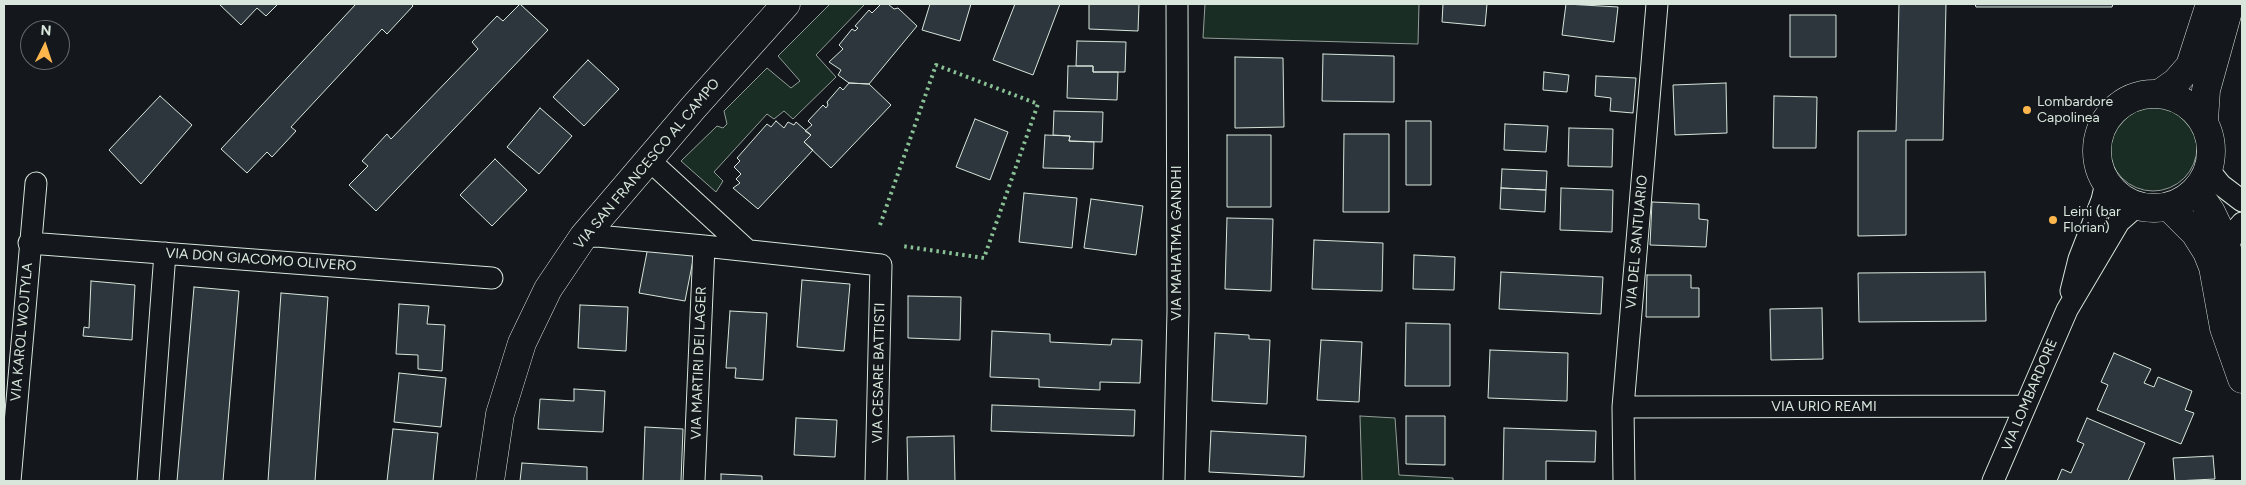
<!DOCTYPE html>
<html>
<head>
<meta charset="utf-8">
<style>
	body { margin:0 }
	#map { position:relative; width:2246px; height:485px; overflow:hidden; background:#14181c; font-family:Figtree,sans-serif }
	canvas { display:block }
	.frame { position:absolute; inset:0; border:5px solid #d8e6dc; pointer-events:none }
	.north { position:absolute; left:20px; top:20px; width:50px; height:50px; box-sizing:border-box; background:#14181c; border:1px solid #626a69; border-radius:50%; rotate:4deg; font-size:14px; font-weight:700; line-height:20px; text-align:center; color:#d8e6dc }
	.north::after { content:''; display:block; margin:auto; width:18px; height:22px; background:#ffb74d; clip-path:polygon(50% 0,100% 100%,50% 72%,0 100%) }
</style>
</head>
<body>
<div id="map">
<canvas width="2246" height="485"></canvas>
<div class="frame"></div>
<div class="north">N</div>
</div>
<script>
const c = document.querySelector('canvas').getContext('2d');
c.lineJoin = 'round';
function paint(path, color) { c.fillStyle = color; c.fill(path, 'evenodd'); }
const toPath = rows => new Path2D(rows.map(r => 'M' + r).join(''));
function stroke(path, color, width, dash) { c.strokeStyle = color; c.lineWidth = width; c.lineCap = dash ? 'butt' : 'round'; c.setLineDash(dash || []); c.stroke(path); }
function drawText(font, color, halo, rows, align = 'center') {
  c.font = font + ' Figtree,sans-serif'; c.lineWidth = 4; c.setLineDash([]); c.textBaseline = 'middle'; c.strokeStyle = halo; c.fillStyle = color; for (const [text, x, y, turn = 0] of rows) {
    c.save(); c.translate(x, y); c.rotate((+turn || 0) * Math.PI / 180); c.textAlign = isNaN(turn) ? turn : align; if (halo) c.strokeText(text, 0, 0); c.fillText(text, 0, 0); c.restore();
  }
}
const green = toPath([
	[830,4,865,4,816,55,836,77,793,119,784,111,774,119,767,114,714,172,723,181,716,192,681,161,717,126,723,128,727,124,724,111,767,68,791,88,800,81,778,56,830,4],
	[1205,4,1419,4,1418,44,1203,38,1205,4],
	'2109 147a44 44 0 1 1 88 0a44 44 0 1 1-88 0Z',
	[1360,416,1395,418,1399,475,1453,478,1453,481,1362,481,1360,416]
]);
const building = toPath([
	[219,4,278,4,266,16,257,8,241,25,219,4],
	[356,4,411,4,413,6,387,34,382,29,291,127,296,131,272,157,267,152,247,173,221,149,356,4],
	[520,4,548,30,376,211,349,185,368,166,362,161,387,134,391,139,478,49,472,42,497,16,503,21,520,4],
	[881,4,888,4,894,9,898,8,917,26,869,84,849,83,838,75,841,70,829,62,843,49,839,45,852,29,855,31,858,28,855,26,869,10,872,13,881,4],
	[930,4,971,4,960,41,922,30,930,4],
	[1015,4,1060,4,1033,75,993,60,1015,4],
	[1089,4,1139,4,1138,31,1089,29,1089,4],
	[1443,4,1487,4,1485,26,1442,22,1443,4],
	[1566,4,1618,7,1614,42,1562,35,1566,4],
	[1899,4,1946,4,1943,140,1906,140,1906,235,1858,236,1858,131,1896,131,1899,4],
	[1975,4,2113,4,2112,7,1976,7,1975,4],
	[1790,15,1836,15,1836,57,1790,57,1790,15],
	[1077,41,1126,42,1125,72,1093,72,1093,66,1076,66,1077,41],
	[1323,54,1394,56,1394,102,1322,101,1323,54],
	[1235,57,1283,58,1284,127,1235,128,1235,57],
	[588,60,619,89,584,126,553,97,588,60],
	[1068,66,1093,66,1093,72,1118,72,1117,100,1067,98,1068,66],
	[1544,72,1569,75,1567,92,1543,90,1544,72],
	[1596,76,1636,78,1633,113,1610,111,1611,98,1595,96,1596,76],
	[849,83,869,84,891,105,831,168,804,142,811,135,805,131,812,125,808,121,823,105,826,108,828,105,827,102,840,87,843,90,849,83],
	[1726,83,1727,133,1675,135,1673,85,1726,83],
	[160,96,192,125,141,184,109,150,160,96],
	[1774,96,1817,97,1816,148,1773,148,1774,96],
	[540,108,572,136,539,174,507,147,540,108],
	[1054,111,1103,112,1102,142,1069,141,1070,136,1053,135,1054,111],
	[975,119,1008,132,990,180,956,167,975,119],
	[776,121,784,128,788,122,794,125,796,122,811,135,804,142,813,150,758,209,733,188,740,183,736,179,741,174,734,167,740,161,737,158,767,124,771,127,776,121],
	[1406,121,1431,121,1431,185,1406,185,1406,121],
	[1505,124,1548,126,1546,152,1504,150,1505,124],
	[1569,128,1613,129,1612,167,1568,166,1569,128],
	[1344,134,1389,134,1389,212,1343,212,1344,134],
	[1045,135,1070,136,1069,141,1094,142,1093,169,1043,168,1045,135],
	[1227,135,1271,135,1271,207,1227,207,1227,135],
	[495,159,527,190,492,226,460,195,495,159],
	[1502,169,1547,171,1546,190,1501,188,1502,169],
	[1501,188,1546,190,1545,212,1500,209,1501,188],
	[1561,188,1613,190,1612,232,1560,230,1561,188],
	[1024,193,1077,198,1072,248,1019,242,1024,193],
	[1091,199,1143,206,1136,255,1084,248,1091,199],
	[1652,202,1699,204,1699,219,1708,220,1706,247,1650,245,1652,202],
	[1227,218,1273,219,1271,291,1225,289,1227,218],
	[1314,240,1383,243,1382,291,1312,289,1314,240],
	[648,247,694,255,685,301,639,293,648,247],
	[1414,255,1455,257,1454,290,1413,289,1414,255],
	[1501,272,1603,277,1601,314,1499,309,1501,272],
	[1985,272,1986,321,1859,322,1858,273,1985,272],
	[1647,275,1691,275,1691,288,1699,288,1699,317,1646,317,1647,275],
	[802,280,850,284,844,351,797,347,802,280],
	[91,281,135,285,132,340,83,336,84,327,89,328,91,281],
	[194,287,239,291,223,481,177,481,194,287],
	[281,293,328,297,315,481,268,481,281,293],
	[908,296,961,297,960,340,908,338,908,296],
	[399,304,429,306,427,324,445,325,442,371,418,369,418,355,396,354,399,304],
	[580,305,628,307,626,351,578,348,580,305],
	[1822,308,1823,359,1771,360,1770,309,1822,308],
	[730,311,767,313,763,380,735,378,736,368,726,368,730,311],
	[1406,323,1450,324,1450,386,1405,386,1406,323],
	[992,331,1050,334,1050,342,1111,345,1112,339,1142,340,1140,383,1100,382,1100,390,1039,387,1039,379,990,377,992,331],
	[1215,333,1249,335,1249,339,1270,340,1267,404,1212,401,1215,333],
	[1321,340,1362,342,1359,402,1317,400,1321,340],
	[1490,350,1568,353,1567,401,1488,398,1490,350],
	[2114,353,2151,369,2144,383,2154,387,2158,377,2192,391,2185,410,2194,413,2181,444,2097,410,2108,385,2101,382,2114,353],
	[399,373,446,378,441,427,394,422,399,373],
	[574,389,605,391,603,432,538,429,540,399,574,401,574,389],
	[992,405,1135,410,1134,436,991,431,992,405],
	[1406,416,1445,416,1445,465,1406,464,1406,416],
	[796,418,837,420,835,457,794,455,796,418],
	[2087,418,2145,443,2128,481,2057,481,2062,469,2071,473,2084,444,2077,441,2087,418],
	[645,427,683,429,681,481,643,481,645,427],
	[1504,428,1596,431,1595,462,1546,461,1546,481,1503,481,1504,428],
	[393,429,438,433,433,481,387,481,393,429],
	[1211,431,1306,436,1304,477,1209,472,1211,431],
	[954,436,955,481,908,481,907,437,954,436],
	[2213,456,2215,479,2175,481,2173,458,2213,456],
	[522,463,587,467,587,481,520,481,522,463],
	[721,474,762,476,762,481,721,481,721,474]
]);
const minor = toPath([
	[649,160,747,250],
	[2208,169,2221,185,2242,201],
	[583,237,597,236,704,246,881,265,876,481],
	[29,243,492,278],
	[2227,248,2235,231,2242,223],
	[2071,291,2079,259,2102,200,2106,183],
	[1623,407,2025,406],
	[10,481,36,183],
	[148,481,165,253],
	[694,481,704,246],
	[1174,481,1178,311,1177,4],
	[1624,481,1623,407,1657,4],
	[1993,481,2067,310,2119,222,2137,206]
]);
const tertiary = toPath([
	[490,481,500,414,522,343,548,289,583,237,693,108,786,4]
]);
const secondary = toPath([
	'2097 151a57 57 0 1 1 114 0a57 57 0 1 1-114 0Z',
	[2159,94,2176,82,2190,66,2210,4],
	[2204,120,2206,90,2230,4],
	[2196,190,2211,212,2223,237,2234,271,2242,320],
	[2169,207,2195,233,2207,252,2213,267,2224,328,2242,379]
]);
const hedge = toPath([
	[880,225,936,65,1038,104,984,258,902,246]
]);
const markers = [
	[2027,110,5,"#ffb74d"],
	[2053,220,5,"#ffb74d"]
];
const poiNames = [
	["Lombardore",2037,102],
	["Capolinea",2037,118],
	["Leini (bar",2063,212],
	["Florian)",2063,228]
];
const streetNames = [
	["VIA SAN FRANCESCO AL CAMPO",647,164,-50],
	["VIA DEL SANTUARIO",1637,242,-85],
	["VIA MAHATMA GANDHI",1177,243,-90],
	["VIA DON GIACOMO OLIVERO",261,260,4],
	["VIA KAROL WOJTYLA",22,332,-85],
	["VIA MARTIRI DEI LAGER",699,363,-88],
	["VIA CESARE BATTISTI",879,373,-89],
	["VIA LOMBARDORE",2030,395,-67],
	["VIA URIO REAMI",1824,407]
];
paint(green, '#1a2d24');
stroke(green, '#939e99', 1);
paint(building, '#2c363c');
stroke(building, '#d8e6dc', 1);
stroke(minor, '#d8e6dc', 23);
stroke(tertiary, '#d8e6dc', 29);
stroke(secondary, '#d8e6dc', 29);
stroke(minor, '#14181c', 21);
stroke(tertiary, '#14181c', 28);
stroke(secondary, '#14181c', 28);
stroke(hedge, '#8ac095', 4, [2.5, 4]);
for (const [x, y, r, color] of markers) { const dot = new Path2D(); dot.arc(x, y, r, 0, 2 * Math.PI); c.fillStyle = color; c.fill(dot); stroke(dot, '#14181c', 2); }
drawText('14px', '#d8e6dc', '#14181c', poiNames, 'left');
drawText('14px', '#d8e6dc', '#14181c', streetNames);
</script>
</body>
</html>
